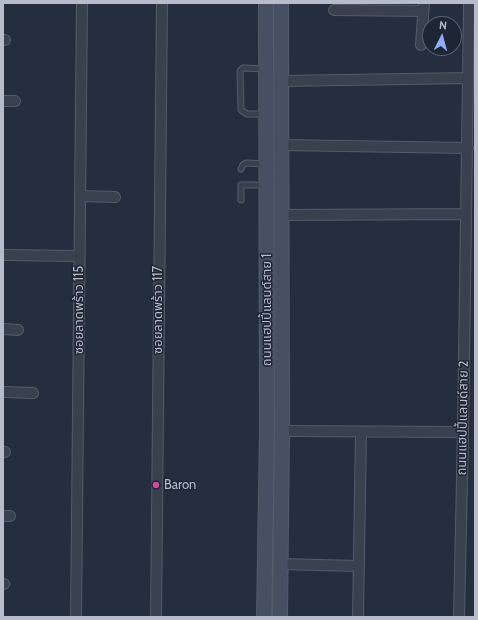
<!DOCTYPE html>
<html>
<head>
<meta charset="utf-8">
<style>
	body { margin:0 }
	#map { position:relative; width:478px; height:620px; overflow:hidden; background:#252e3f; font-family:Cabin,sans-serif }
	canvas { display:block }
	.frame { position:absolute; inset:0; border:4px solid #b6bcca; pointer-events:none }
	.north { position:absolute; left:422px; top:16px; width:40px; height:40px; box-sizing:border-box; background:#1e2535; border:1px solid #5b6171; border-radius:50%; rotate:6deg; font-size:11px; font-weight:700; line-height:16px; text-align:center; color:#b6bcca }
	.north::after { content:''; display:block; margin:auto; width:14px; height:18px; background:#8eadf7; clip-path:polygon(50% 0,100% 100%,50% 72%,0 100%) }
</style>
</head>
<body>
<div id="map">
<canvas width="478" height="620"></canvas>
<div class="frame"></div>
<div class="north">N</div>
</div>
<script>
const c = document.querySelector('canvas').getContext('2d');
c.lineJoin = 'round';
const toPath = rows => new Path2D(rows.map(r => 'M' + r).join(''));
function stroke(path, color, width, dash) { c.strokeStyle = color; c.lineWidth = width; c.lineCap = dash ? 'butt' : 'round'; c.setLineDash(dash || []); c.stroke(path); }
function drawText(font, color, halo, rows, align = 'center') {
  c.font = font + ' Cabin,"Noto Sans Thai",sans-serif'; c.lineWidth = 3; c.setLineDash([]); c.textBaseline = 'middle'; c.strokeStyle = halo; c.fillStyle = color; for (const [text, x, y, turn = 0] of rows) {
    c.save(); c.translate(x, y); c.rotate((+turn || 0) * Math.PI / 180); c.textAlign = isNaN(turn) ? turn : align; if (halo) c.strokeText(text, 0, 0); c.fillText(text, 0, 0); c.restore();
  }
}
const lane = toPath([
	[265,69,243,68,240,71,241,110,247,114,266,114],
	[241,169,243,165,246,163,266,164],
	[241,200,241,185,266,185]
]);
const street = toPath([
	[334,10,423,11],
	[3,40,5,40],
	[421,45,424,3],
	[281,81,468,78],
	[3,101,15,101],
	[281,145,468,148],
	[80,196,115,197],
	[282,215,465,214],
	[3,255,79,256],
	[3,329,18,330],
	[3,392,33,393],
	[282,431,463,432],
	[3,452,5,452],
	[3,516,10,516],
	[280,564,358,566],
	[3,584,4,584],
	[76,617,82,3],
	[156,617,162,3],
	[358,617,361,432],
	[459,617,463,432,469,3]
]);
const secondary = toPath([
	[264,617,267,431,266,3],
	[280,617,282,431,281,3]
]);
const markers = [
	[156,485,4,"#d1479c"]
];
const streetNames = [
	["ซอยลาดพร้าว 115",79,310,-90],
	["ซอยลาดพร้าว 117",158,310,-90],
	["ถนนแฮปปี้แลนด์สาย 1",267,310,-90],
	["ถนนแฮปปี้แลนด์สาย 2",463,418,-89]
];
const poiNames = [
	["Baron",164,485]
];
stroke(lane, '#545c6a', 7);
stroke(street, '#545c6a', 12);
stroke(secondary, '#545c6a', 16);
stroke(lane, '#39414f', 5);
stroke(street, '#39414f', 10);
stroke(secondary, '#474f62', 14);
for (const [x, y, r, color] of markers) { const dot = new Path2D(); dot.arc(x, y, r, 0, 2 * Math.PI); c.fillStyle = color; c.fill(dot); stroke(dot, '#1e2535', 1.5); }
drawText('13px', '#b6bcca', '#1e2535', streetNames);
drawText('13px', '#b6bcca', '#1e2535', poiNames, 'left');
</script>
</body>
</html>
